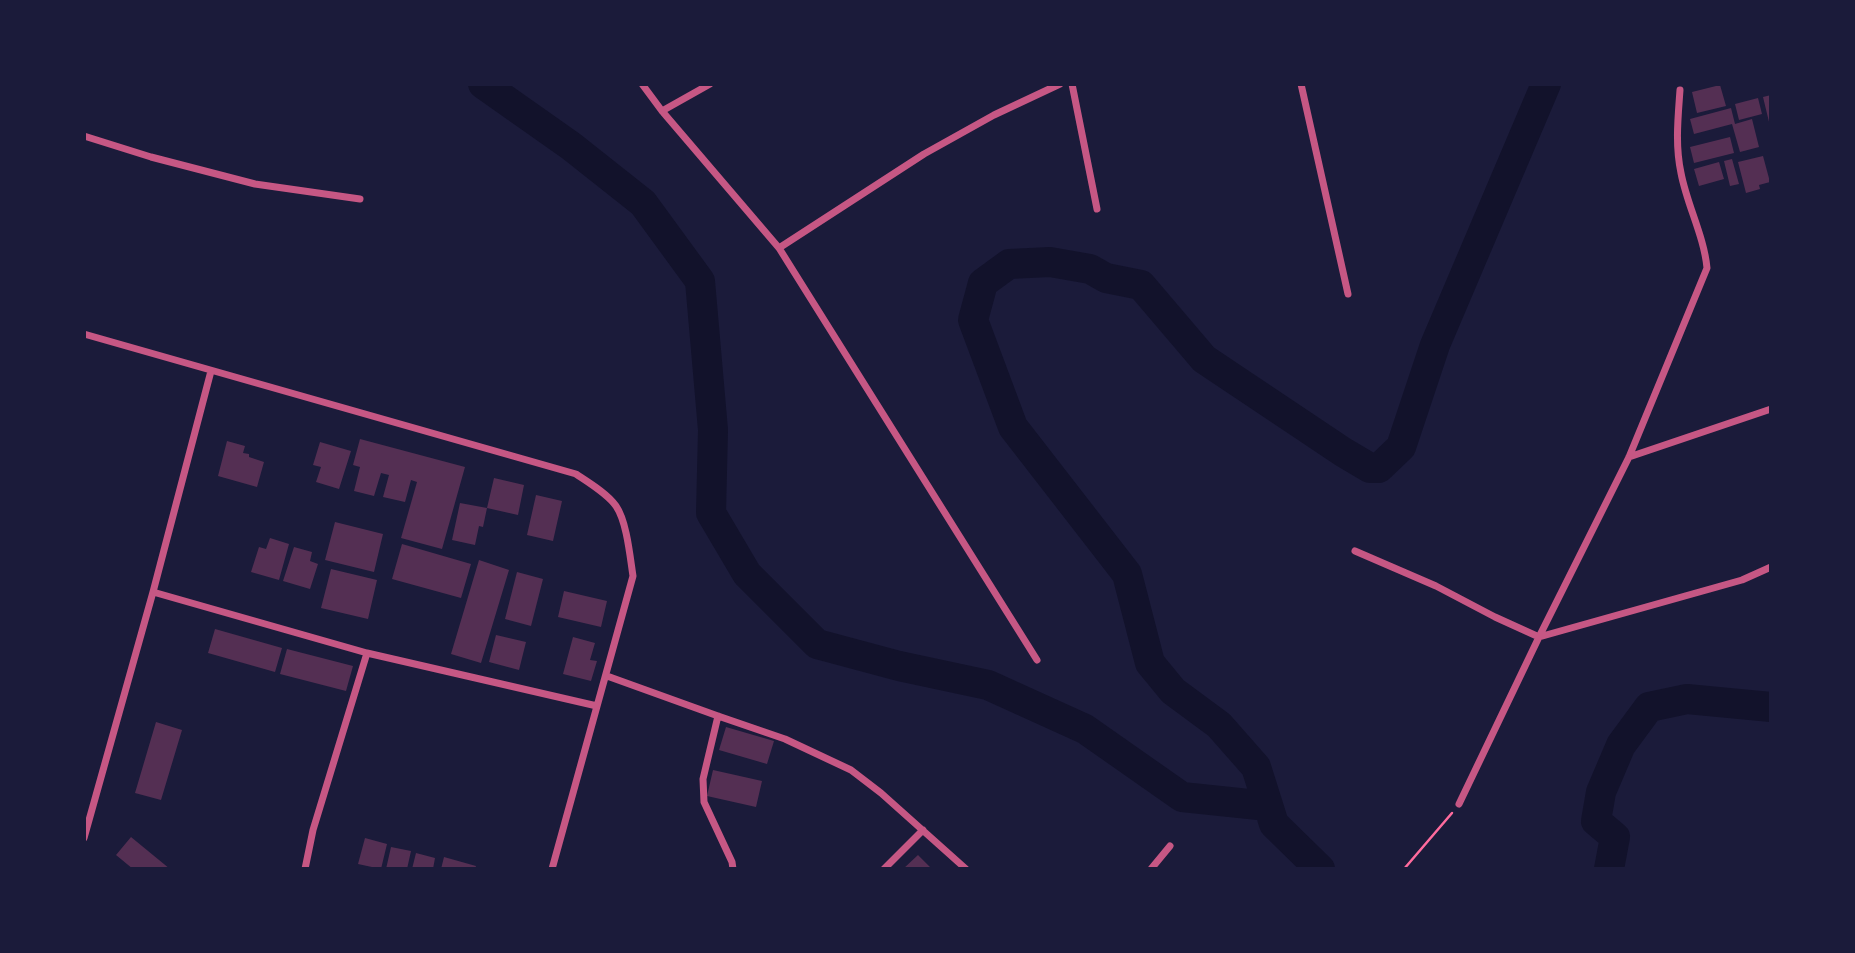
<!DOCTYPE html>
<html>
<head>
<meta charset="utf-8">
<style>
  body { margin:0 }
  #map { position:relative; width:1855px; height:953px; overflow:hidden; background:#1b1b3a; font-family:"Times New Roman",serif }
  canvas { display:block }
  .frame { position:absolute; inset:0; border:86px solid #1b1b3a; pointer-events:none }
</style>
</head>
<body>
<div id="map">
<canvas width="1855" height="953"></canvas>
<div class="frame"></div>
</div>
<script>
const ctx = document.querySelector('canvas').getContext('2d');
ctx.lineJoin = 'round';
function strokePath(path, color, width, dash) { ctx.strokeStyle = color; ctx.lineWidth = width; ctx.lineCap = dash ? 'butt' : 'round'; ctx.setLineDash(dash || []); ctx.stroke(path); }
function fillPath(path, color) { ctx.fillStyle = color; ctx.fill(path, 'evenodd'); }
const river = new Path2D(`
  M 483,84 L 571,146 L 643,203 L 700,281 L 713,430 L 711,513 L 747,574 L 817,644 L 899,666 L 988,685 L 1085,729 L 1182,797 L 1268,806
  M 1320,869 L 1274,824 L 1256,767 L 1219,725 L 1173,691 L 1150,663 L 1127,574 L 1013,427 L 973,320 L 983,283 L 1009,264 L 1050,262 L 1090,269 L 1106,278 L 1141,285 L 1204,359 L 1343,452 L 1370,468 L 1379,468 L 1401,447 L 1435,345 L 1546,84
  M 1609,869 L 1615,837 L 1596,821 L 1601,792 L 1621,745 L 1649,707 L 1687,699 L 1771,707`);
const building = new Path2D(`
  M 1720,85 L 1726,106 L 1697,113 L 1692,92 Z
  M 1771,95 L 1771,126 L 1770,126 L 1763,97 Z
  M 1758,98 L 1762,114 L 1739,120 L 1735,104 Z
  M 1731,108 L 1735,124 L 1752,119 L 1759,147 L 1740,152 L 1732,124 L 1694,134 L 1690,119 Z
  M 1730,137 L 1734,153 L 1694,163 L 1690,147 Z
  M 1763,156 L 1770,182 L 1759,185 L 1760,189 L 1746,193 L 1738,162 Z
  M 1732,159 L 1739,184 L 1730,186 L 1724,161 Z
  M 1719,162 L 1724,179 L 1699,186 L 1694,169 Z
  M 360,439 L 465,467 L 442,549 L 401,538 L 417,482 L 411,480 L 405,502 L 383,497 L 389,475 L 381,473 L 374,496 L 354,491 L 360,467 L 353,465 Z
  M 227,441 L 245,446 L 243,453 L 249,454 L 249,457 L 264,462 L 257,487 L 218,476 Z
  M 320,442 L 351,451 L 339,489 L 316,482 L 321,467 L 313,465 Z
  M 494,478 L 524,485 L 518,515 L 487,508 Z
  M 536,495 L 562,501 L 553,541 L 527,535 Z
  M 460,503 L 487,508 L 483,527 L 479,526 L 475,545 L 452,540 Z
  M 335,522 L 383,534 L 374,572 L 325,560 Z
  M 270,538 L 289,544 L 279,580 L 251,572 L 259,547 L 266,549 Z
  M 402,544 L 471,564 L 461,598 L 392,579 Z
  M 294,547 L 312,552 L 310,561 L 318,564 L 310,589 L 283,581 Z
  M 479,560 L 509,570 L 481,663 L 451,654 Z
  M 331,569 L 377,580 L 368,619 L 321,608 Z
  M 517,572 L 543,579 L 531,626 L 505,619 Z
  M 564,591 L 607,601 L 601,627 L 558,617 Z
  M 215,629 L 282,648 L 275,672 L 208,653 Z
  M 496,635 L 526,642 L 519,670 L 489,662 Z
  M 573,637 L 595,643 L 590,660 L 597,661 L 591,681 L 563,674 Z
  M 287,649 L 353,666 L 346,691 L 280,674 Z
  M 156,722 L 182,730 L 161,800 L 135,793 Z
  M 726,727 L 774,741 L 767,764 L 719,750 Z
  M 713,770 L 762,781 L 756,807 L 707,796 Z
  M 131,837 L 170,869 L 133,869 L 116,855 Z
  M 365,838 L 387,844 L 381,869 L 358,864 Z
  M 391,847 L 411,851 L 407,869 L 386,869 Z
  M 416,853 L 435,858 L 433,869 L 412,869 Z
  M 918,855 L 932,869 L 903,869 Z
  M 444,857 L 476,866 L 475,869 L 441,869 Z`);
const path = new Path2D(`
  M 1404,869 L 1452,813`);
const minor = new Path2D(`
  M 642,84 L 662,111 L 779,248 L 1037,660
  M 1072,84 L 1097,209
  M 1301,84 L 1348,294
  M 662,111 L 710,84
  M 84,136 L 151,157 L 255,184 L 360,199
  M 779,248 L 924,154 L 994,115 L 1060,84
  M 84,334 L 576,474 C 588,482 608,494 616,506 C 627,522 630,557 633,576 L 552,869
  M 1629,457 L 1771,409
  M 1355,551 L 1436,586 L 1495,617 L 1539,637 L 1742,580 L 1771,567
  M 153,592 L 367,653 L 313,830 L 305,869
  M 367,653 L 597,706
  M 607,676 L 718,716 L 785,739 L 851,770 L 881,793 L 966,869
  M 718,716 L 703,779 L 704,802 L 732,862 L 733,869
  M 1459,804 L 1539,637 L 1629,457 L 1707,268 C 1704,236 1687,205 1681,173 C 1675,145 1678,118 1680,90
  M 84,838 L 153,592 L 211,371
  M 884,869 L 923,830
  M 1151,869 L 1170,846`);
strokePath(river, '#12122b', 30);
fillPath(building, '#542f53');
strokePath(path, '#ff6b9d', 2.5);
strokePath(minor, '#c65784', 7);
</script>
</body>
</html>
